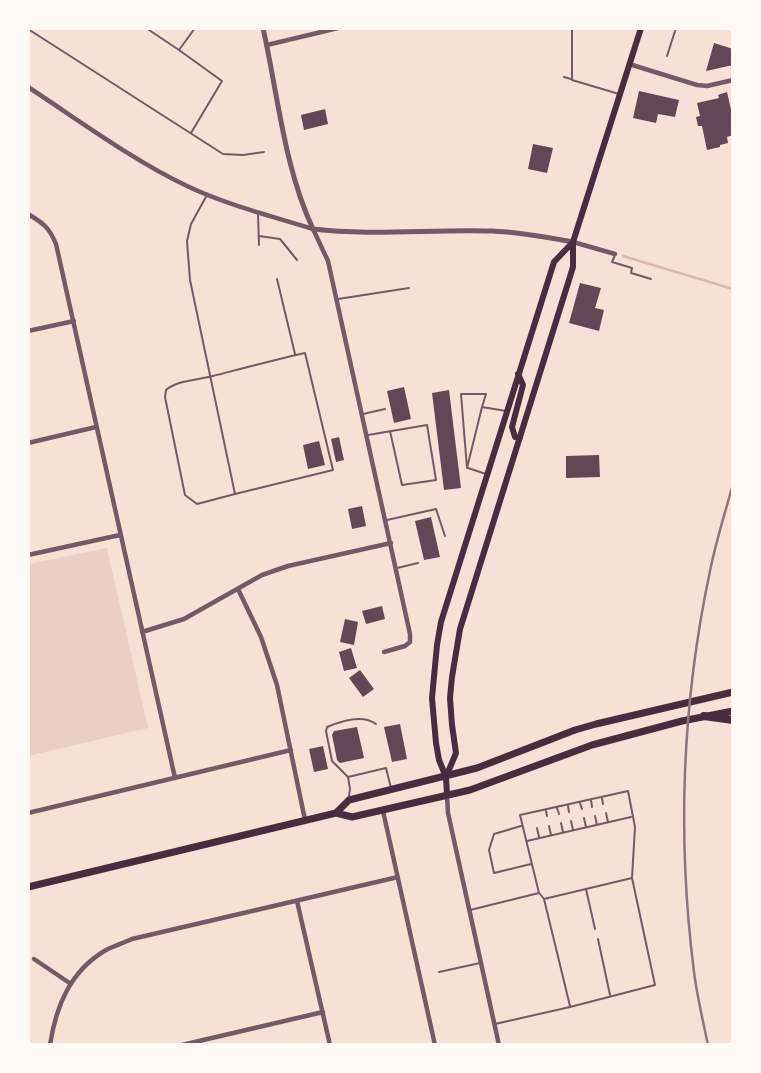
<!DOCTYPE html>
<html>
<head>
<meta charset="utf-8">
<style>
  body { margin:0 }
  #map { position:relative; width:761px; height:1073px; overflow:hidden; background:#f7e1d7; font-family:"Space Grotesk",sans-serif }
  canvas { display:block }
  .frame { position:absolute; inset:0; border:30px solid #fffaf5; pointer-events:none }
</style>
</head>
<body>
<div id="map">
<canvas width="761" height="1073"></canvas>
<div class="frame"></div>
</div>
<script>
const ctx = document.querySelector('canvas').getContext('2d');
ctx.lineJoin = 'round';
function fillPath(path, color) { ctx.fillStyle = color; ctx.fill(path, 'evenodd'); }
function strokePath(path, color, width, dash) { ctx.strokeStyle = color; ctx.lineWidth = width; ctx.lineCap = dash ? 'butt' : 'round'; ctx.setLineDash(dash || []); ctx.stroke(path); }
const green = new Path2D(`
  M 107,548 L 148,728 L 28,756 L 28,564 Z`);
const stream = new Path2D(`
  M 623,256 L 733,289`);
const building = new Path2D(`
  M 714,43 L 733,49 L 733,65 L 706,71 Z
  M 639,91 L 679,100 L 675,117 L 658,114 L 656,123 L 633,118 Z
  M 727,92 L 733,118 L 733,135 L 727,137 L 728,143 L 720,145 L 720,147 L 707,150 L 702,126 L 698,126 L 696,117 L 700,116 L 697,103 L 719,98 L 718,95 Z
  M 325,109 L 328,124 L 304,130 L 301,115 Z
  M 533,144 L 553,148 L 547,173 L 528,169 Z
  M 580,283 L 601,288 L 595,308 L 604,310 L 599,331 L 569,323 Z
  M 404,387 L 411,419 L 394,423 L 387,391 Z
  M 449,390 L 461,488 L 444,490 L 432,393 Z
  M 339,437 L 344,460 L 336,462 L 331,439 Z
  M 319,441 L 325,465 L 308,469 L 303,445 Z
  M 599,455 L 600,477 L 566,478 L 566,456 Z
  M 362,506 L 366,526 L 352,529 L 348,509 Z
  M 431,517 L 440,557 L 424,560 L 415,521 Z
  M 382,606 L 385,619 L 366,624 L 362,611 Z
  M 345,619 L 358,622 L 354,645 L 340,642 Z
  M 351,648 L 357,668 L 344,671 L 339,652 Z
  M 360,670 L 374,689 L 363,697 L 349,678 Z
  M 400,724 L 407,759 L 392,762 L 384,727 Z
  M 357,727 L 364,758 L 340,763 L 337,760 L 332,735 L 334,731 Z
  M 323,746 L 328,769 L 314,772 L 309,749 Z`);
const service = new Path2D(`
  M 146,28 L 179,50 L 195,28
  M 572,28 L 572,80 L 619,94
  M 28,29 L 223,154 L 243,155 L 264,152
  M 179,50 L 222,81 L 191,133
  M 667,56 L 676,28
  M 564,77 L 571,79
  M 207,195 L 191,224 L 187,241 L 190,280 L 235,494 L 333,470 L 305,353 C 274,360 244,368 213,376 C 198,380 178,380 166,390 L 165,397 L 185,495 L 197,504 L 235,494
  M 258,213 L 259,245
  M 259,236 L 280,239 L 297,260
  M 615,255 L 612,262 L 632,268 L 631,273 L 651,279
  M 277,279 L 295,354
  M 338,299 L 409,288
  M 482,407 L 467,468 L 461,394 L 486,394 L 482,407 L 506,411
  M 363,414 L 385,409
  M 368,435 L 427,425 L 436,480 L 402,485 L 390,431
  M 468,468 L 486,474
  M 387,520 L 436,509 L 445,536
  M 397,568 L 418,563
  M 348,777 L 332,761 L 326,731 L 327,727 C 341,721 363,714 376,724
  M 349,796 L 350,789 L 348,777 L 386,768 L 391,788
  M 602,798 L 603,804
  M 591,800 L 592,807
  M 580,803 L 582,809
  M 568,806 L 569,812
  M 557,808 L 559,814
  M 546,811 L 547,816
  M 606,813 L 608,822
  M 595,816 L 597,825
  M 584,818 L 586,827
  M 571,821 L 573,830
  M 561,823 L 563,832
  M 521,826 L 494,834 L 489,850 L 494,873 L 531,864
  M 549,826 L 551,835
  M 537,828 L 539,837
  M 527,841 L 631,817
  M 586,889 L 595,929
  M 540,894 L 544,899 L 570,1006
  M 470,910 L 539,893 L 520,815 L 628,791 L 635,827 L 632,878 L 544,899
  M 598,939 L 610,995
  M 439,972 L 480,963
  M 495,1024 L 570,1007 L 655,985 L 632,878`);
const minor = new Path2D(`
  M 267,45 L 338,28
  M 629,64 L 697,85 L 707,86 L 733,80
  M 28,87 C 80,121 131,159 187,186 C 227,205 271,216 313,229 L 328,261 L 410,634 L 410,642 L 405,646 L 384,652
  M 28,214 C 43,223 49,227 56,244 L 175,778
  M 573,242 L 615,254
  M 28,331 L 74,321
  M 28,443 L 96,427
  M 28,555 L 120,535
  M 238,589 L 261,637 L 277,685 L 305,820
  M 142,632 L 184,619 L 262,575 L 288,566 L 391,543
  M 447,796 L 448,813 L 499,1045
  M 383,811 L 435,1045
  M 28,813 L 291,750
  M 297,901 L 330,1045
  M 34,959 L 71,984
  M 50,1045 C 56,1006 70,971 106,950 C 114,946 123,943 132,939 L 398,877
  M 182,1045 L 323,1012`);
const tertiary = new Path2D(`
  M 263,28 C 278,95 284,167 313,229 C 372,236 432,229 492,231 C 519,232 546,237 573,242`);
const secondary = new Path2D(`
  M 518,374 L 523,385 L 512,427 L 515,437 L 520,438
  M 446,777 L 456,753 L 452,725 L 450,698 L 452,677 L 460,629 L 573,267 L 573,242 L 641,28
  M 447,795 L 446,777 L 439,760 L 436,743 L 432,698 L 437,645 L 441,622 L 554,262 L 573,242`);
const primary = new Path2D(`
  M 336,813 L 349,800 L 477,768 L 575,730 L 596,724 L 733,692
  M 28,887 L 336,813 L 352,817 L 470,790 L 592,745 L 682,721 L 733,711`);
const motorway = new Path2D(`
  M 704,716 L 733,720`);
const rail = new Path2D(`
  M 708,1045 C 703,1021 697,996 694,972 C 677,838 682,703 710,571 C 716,541 725,513 733,484`);
fillPath(green, '#ebcfc5');
strokePath(stream, '#dcb8b0', 2.5);
fillPath(building, '#644757');
strokePath(service, '#755966', 2);
strokePath(minor, '#755966', 4.5);
strokePath(tertiary, '#755966', 5);
strokePath(secondary, '#4a2c40', 6);
strokePath(primary, '#4a2c40', 7);
strokePath(motorway, '#4a2c40', 8);
strokePath(rail, '#8f747c', 2.5);
</script>
</body>
</html>
